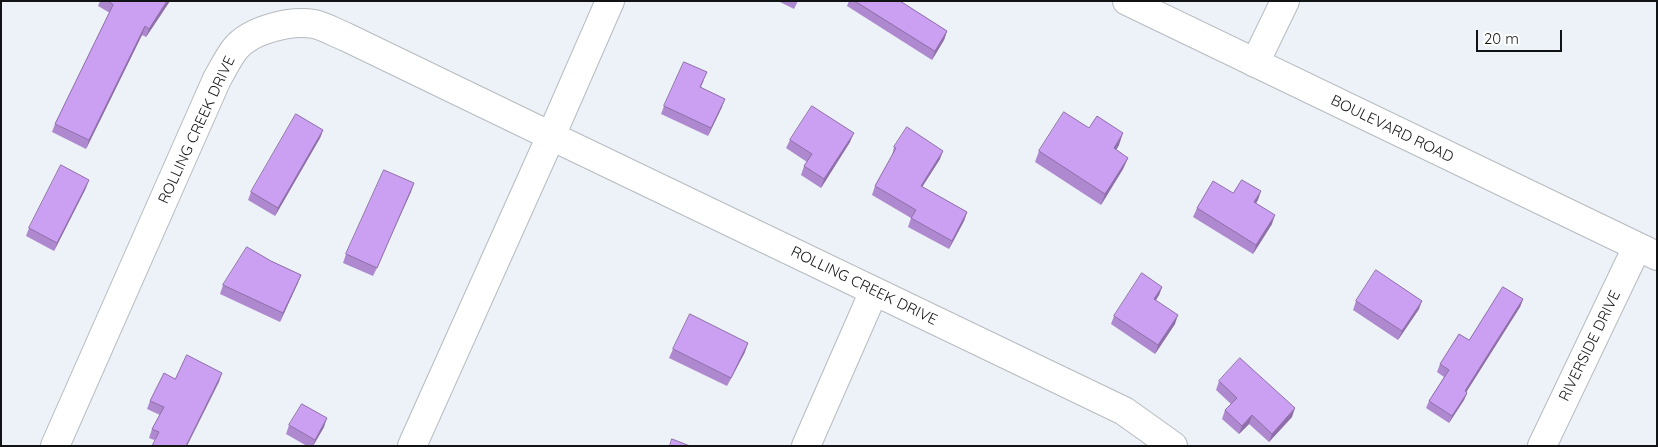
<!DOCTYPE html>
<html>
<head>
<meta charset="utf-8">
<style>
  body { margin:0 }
  #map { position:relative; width:1658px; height:447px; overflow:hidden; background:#ecf2f7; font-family:Quicksand,sans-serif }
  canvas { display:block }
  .frame { position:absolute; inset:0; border:2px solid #111315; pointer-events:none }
  .scale { position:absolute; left:1476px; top:30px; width:86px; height:22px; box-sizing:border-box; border:2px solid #111315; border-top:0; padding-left:6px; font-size:15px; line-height:18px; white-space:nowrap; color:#111315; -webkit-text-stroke:4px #fff; paint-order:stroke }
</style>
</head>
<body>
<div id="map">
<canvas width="1658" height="447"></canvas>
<div class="frame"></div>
<div class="scale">20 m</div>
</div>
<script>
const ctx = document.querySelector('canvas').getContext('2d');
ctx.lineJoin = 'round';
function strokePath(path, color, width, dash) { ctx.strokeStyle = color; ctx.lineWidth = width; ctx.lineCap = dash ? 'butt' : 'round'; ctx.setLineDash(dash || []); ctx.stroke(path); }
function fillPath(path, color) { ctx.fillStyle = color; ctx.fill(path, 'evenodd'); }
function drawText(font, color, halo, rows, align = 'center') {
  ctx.font = font + ' Quicksand,sans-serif'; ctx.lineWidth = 4; ctx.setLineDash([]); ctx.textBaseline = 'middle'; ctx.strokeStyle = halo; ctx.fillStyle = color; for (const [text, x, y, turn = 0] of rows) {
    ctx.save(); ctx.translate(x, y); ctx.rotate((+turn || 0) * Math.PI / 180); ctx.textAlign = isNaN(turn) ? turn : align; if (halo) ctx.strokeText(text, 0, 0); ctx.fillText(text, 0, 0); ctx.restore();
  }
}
const street = new Path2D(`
  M 610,1 L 551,136 L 1124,411 L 1173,446
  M 1255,63 L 1285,1
  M 55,446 L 217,79 C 223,69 228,58 235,49 C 250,30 290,20 314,24 C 324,26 336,33 346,37 L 551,136 L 412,446
  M 806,446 L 874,291
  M 1542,446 L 1637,247`);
const secondary = new Path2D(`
  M 1127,1 L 1657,256`);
const wall = new Path2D(`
  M 100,1 L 170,1 L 146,37 L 142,35 L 86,149 L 52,132 L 55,124 L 110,13 L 98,6 Z
  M 778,1 L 798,1 L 794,9 Z
  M 849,1 L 900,1 L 947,31 L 944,40 L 932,60 L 847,6 Z
  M 704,80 L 701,87 L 722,107 L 708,136 L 661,114 L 664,106 Z
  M 1089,128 L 1119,145 L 1116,150 L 1128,158 L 1123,169 L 1101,205 L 1035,162 L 1039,151 Z
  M 323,130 L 320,138 L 275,216 L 248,200 L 251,192 Z
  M 790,140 L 850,142 L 821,188 L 801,175 L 804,166 L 807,162 L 786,148 Z
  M 894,147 L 940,159 L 922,187 L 967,212 L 964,221 L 949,249 L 908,227 L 911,218 L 872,195 L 875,186 L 892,156 Z
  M 414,183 L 373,276 L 343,263 L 346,254 Z
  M 86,188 L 54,251 L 26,236 L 29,228 Z
  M 1233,193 L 1258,200 L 1256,203 L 1272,224 L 1253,254 L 1193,217 L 1197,208 Z
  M 271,261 L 301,275 L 280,322 L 220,294 L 223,285 Z
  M 1162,287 L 1159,295 L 1156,300 L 1175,324 L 1155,354 L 1111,324 L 1114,316 Z
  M 1523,299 L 1520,307 L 1466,392 L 1467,393 L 1464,400 L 1449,423 L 1426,408 L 1429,401 L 1444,377 L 1437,372 L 1440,364 L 1469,340 Z
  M 1356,301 L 1419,309 L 1398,340 L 1353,310 Z
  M 673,349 L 745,352 L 727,386 L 669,358 Z
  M 175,379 L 219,382 L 154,440 L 149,438 L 152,429 L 160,415 L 147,409 L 150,401 Z
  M 1219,381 L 1292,417 L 1269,442 L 1249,424 L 1239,434 L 1222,419 L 1225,410 L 1231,404 L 1216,390 Z
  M 289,425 L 324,427 L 313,446 L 307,446 L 286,434 Z`);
const shadedWall = new Path2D(`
  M 167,1 L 170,1 L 146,37 L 149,29 Z
  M 145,26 L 142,35 L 86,149 L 89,140 Z
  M 947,31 L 944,40 L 932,60 L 935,51 Z
  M 725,99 L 722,107 L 708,136 L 711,128 Z
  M 323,130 L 320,138 L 275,216 L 278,208 Z
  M 854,133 L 850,142 L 821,188 L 824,179 Z
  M 1123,133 L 1119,145 L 1110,160 L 1114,148 Z
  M 943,151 L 940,159 L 917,195 L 921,186 Z
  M 1128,158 L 1123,169 L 1101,205 L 1105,194 Z
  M 89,180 L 86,188 L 54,251 L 57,243 Z
  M 414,183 L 411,192 L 373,276 L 377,268 Z
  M 1261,191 L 1258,200 L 1251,211 L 1254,202 Z
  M 967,212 L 964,221 L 949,249 L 952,241 Z
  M 1275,215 L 1272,224 L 1253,254 L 1256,245 Z
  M 301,275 L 298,283 L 280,322 L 283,313 Z
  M 1162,287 L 1159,295 L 1151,308 L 1154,299 Z
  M 1523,299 L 1520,307 L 1462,399 L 1465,391 Z
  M 1422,301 L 1419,309 L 1398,340 L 1402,331 Z
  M 1178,315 L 1175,324 L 1155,354 L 1158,345 Z
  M 748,343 L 745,352 L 727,386 L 731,378 Z
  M 222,373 L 219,382 L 187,446 L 186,446 Z
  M 1467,393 L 1464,400 L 1449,423 L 1452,416 Z
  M 1295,408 L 1292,417 L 1269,442 L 1272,434 Z
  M 1252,415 L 1249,424 L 1239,434 L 1242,426 Z
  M 327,418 L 324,427 L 313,446 L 315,440 Z`);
const building = new Path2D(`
  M 108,1 L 167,1 L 149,29 L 145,26 L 89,140 L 55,124 L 113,5 Z
  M 855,1 L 900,1 L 947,31 L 935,51 Z
  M 684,62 L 707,72 L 700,87 L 725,99 L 711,128 L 664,106 Z
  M 812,106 L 854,133 L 824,179 L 804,166 L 812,154 L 790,140 Z
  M 1064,112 L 1089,128 L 1097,116 L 1123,133 L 1114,148 L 1128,158 L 1105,194 L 1039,151 Z
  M 296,114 L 323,130 L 278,208 L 251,192 Z
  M 907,127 L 943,151 L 921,186 L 967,212 L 952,241 L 911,218 L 916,210 L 875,186 L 896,148 L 894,147 Z
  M 61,165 L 89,180 L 57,243 L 29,228 Z
  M 384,170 L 414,183 L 377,268 L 346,254 Z
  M 1242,180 L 1261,191 L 1254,202 L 1275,215 L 1256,245 L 1197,208 L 1213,181 L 1233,193 Z
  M 247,247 L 271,261 L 301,275 L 283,313 L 223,285 Z
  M 1376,270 L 1422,301 L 1402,331 L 1356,301 Z
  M 1142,273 L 1162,287 L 1154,299 L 1178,315 L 1158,345 L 1114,316 Z
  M 1503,287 L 1523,299 L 1465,391 L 1467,393 L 1452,416 L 1429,401 L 1449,370 L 1440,364 L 1459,334 L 1469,340 Z
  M 690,314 L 748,343 L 731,378 L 673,349 Z
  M 187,355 L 222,373 L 186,446 L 152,446 L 159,432 L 152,429 L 164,407 L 150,401 L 164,373 L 175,379 Z
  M 1240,358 L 1295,408 L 1272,434 L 1252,415 L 1242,426 L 1225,410 L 1237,398 L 1219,381 Z
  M 302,404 L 327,418 L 315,440 L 289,425 Z
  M 672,439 L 690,446 L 670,446 Z`);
const streetNames = [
  ["BOULEVARD ROAD",1392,129,26],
  ["ROLLING CREEK DRIVE",197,130,-65],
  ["ROLLING CREEK DRIVE",864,286,26],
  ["RIVERSIDE DRIVE",1590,346,-64]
];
strokePath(street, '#b6bbc0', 30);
strokePath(secondary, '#b6bbc0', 30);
strokePath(street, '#fff', 28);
strokePath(secondary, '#fff', 28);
fillPath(wall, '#af89cf');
fillPath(shadedWall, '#8e6fa9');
fillPath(building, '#cb9ff1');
strokePath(building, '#8e6fa9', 1);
drawText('15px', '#111315', '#fff', streetNames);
</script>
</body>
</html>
